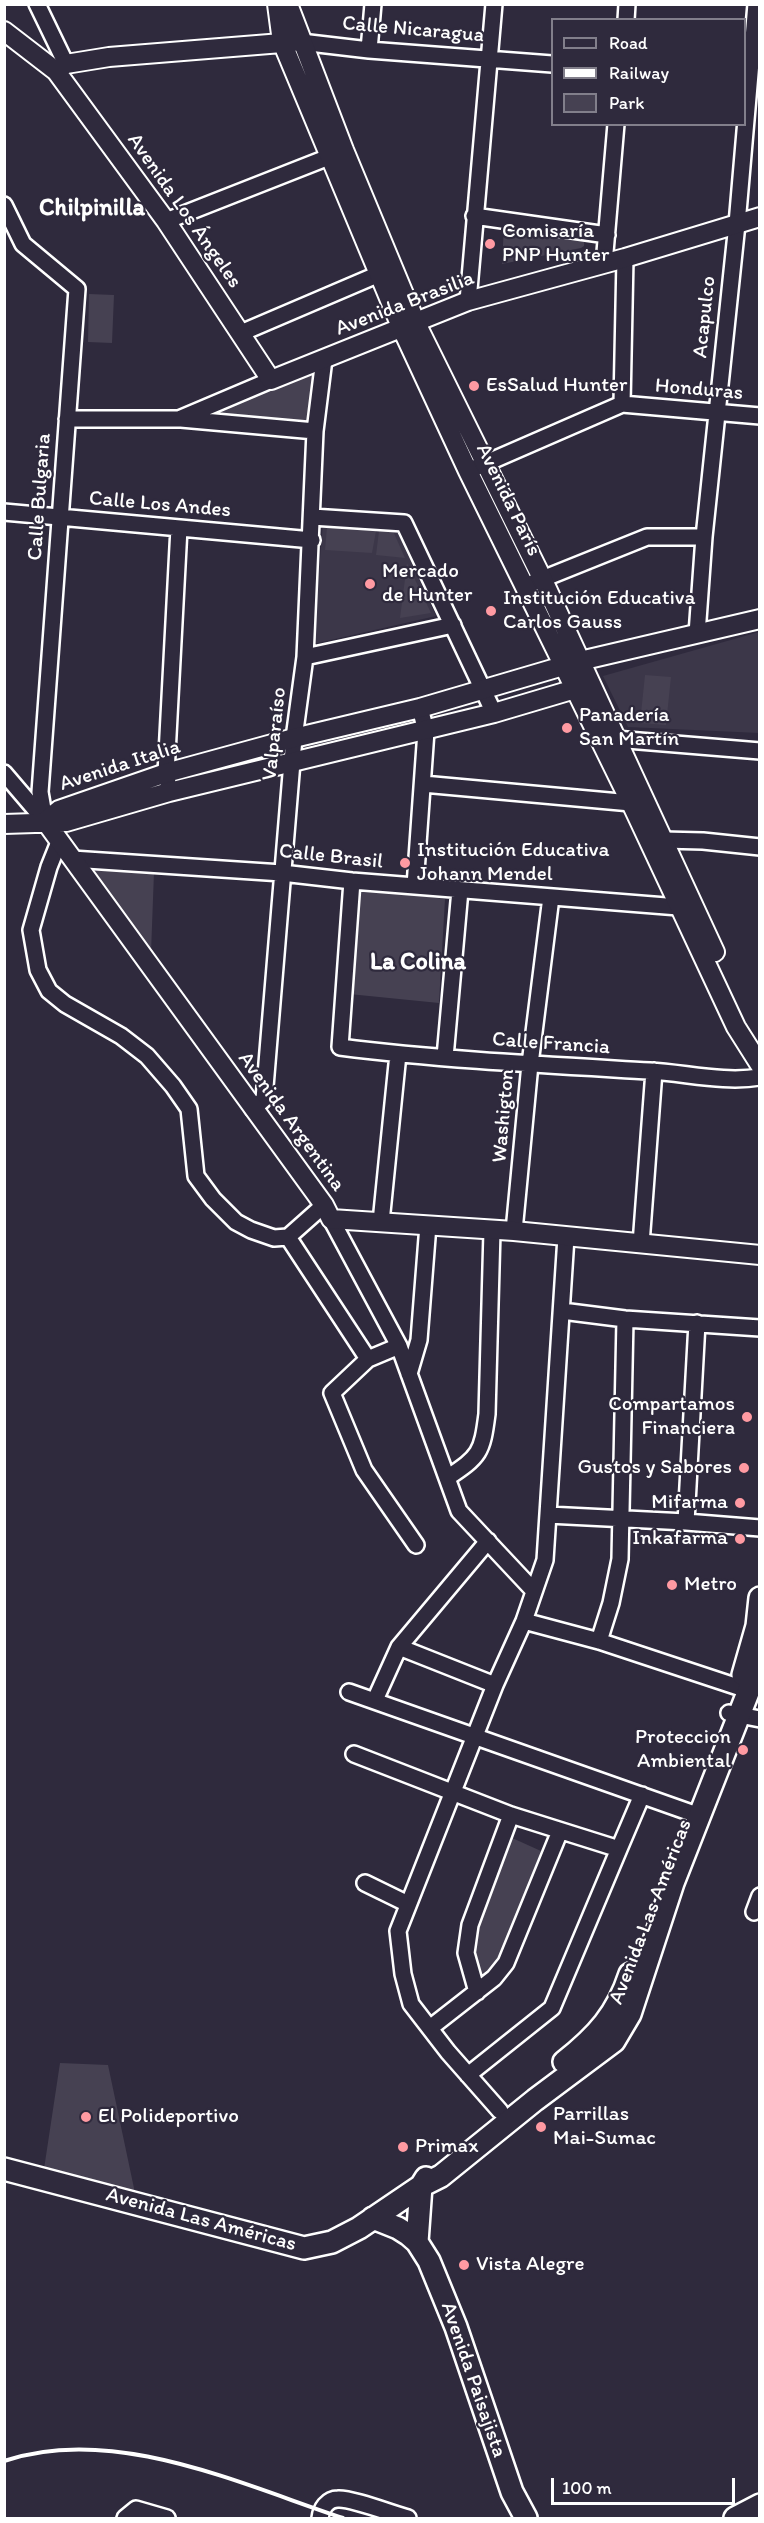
<!DOCTYPE html>
<html>
<head>
<meta charset="utf-8">
<style>
  body { margin:0 }
  #map { position:relative; width:764px; height:2523px; overflow:hidden; background:#2f2a3d; font-family:Itim,sans-serif }
  canvas { display:block }
  .frame { position:absolute; inset:0; border:6px solid #fff; pointer-events:none }
  .legend { position:absolute; left:551px; top:18px; width:195px; height:108px; box-sizing:border-box; background:#2f2a3d; border:2px solid #827f8b; margin:0; padding:8px 10px; list-style:none; font-size:18px; color:#fff }
  .legend li { display:flex; align-items:center; gap:12px; height:30px }
  .legend b { width:30px; border:2px solid #827f8b }
  .scale { position:absolute; left:551px; top:2478px; width:184px; height:27px; box-sizing:border-box; border:3px solid #fff; border-top:0; padding-left:8px; font-size:18px; line-height:21px; white-space:nowrap; color:#fff; -webkit-text-stroke:4px #2f2a3d; paint-order:stroke }
</style>
</head>
<body>
<div id="map">
<canvas width="764" height="2523"></canvas>
<div class="frame"></div>
<ul class="legend">
<li><b style="height:8px;background:#2f2a3d"></b>Road</li>
<li><b style="height:8px;background:#fff"></b>Railway</li>
<li><b style="height:16px;background:#464152"></b>Park</li>
</ul>
<div class="scale">100 m</div>
</div>
<script>
const ctx = document.querySelector('canvas').getContext('2d');
ctx.lineJoin = 'round';
function fillPath(path, color) { ctx.fillStyle = color; ctx.fill(path, 'evenodd'); }
function strokePath(path, color, width, dash) { ctx.strokeStyle = color; ctx.lineWidth = width; ctx.lineCap = dash ? 'butt' : 'round'; ctx.setLineDash(dash || []); ctx.stroke(path); }
function drawText(font, color, halo, rows, align = 'center') {
  ctx.font = font + ' Itim,sans-serif'; ctx.lineWidth = 4.5; ctx.setLineDash([]); ctx.textBaseline = 'middle'; ctx.strokeStyle = halo; ctx.fillStyle = color; for (const [text, x, y, turn = 0] of rows) {
    ctx.save(); ctx.translate(x, y); ctx.rotate((+turn || 0) * Math.PI / 180); ctx.textAlign = isNaN(turn) ? turn : align; if (halo) ctx.strokeText(text, 0, 0); ctx.fillText(text, 0, 0); ctx.restore();
  }
}
const built = new Path2D(`
  M 323,522 L 395,527 L 436,616 L 313,644 Z
  M 759,632 L 759,733 L 628,727 L 603,676 Z`);
const green = new Path2D(`
  M 504,226 L 585,231 L 584,246 L 581,248 L 502,264 Z
  M 89,294 L 114,295 L 112,343 L 88,342 Z
  M 311,373 L 314,375 L 311,418 L 307,422 L 221,415 L 222,409 Z
  M 327,527 L 376,531 L 372,553 L 325,550 Z
  M 379,531 L 393,531 L 405,558 L 376,555 Z
  M 407,563 L 431,613 L 400,618 Z
  M 645,675 L 671,677 L 666,725 L 640,723 Z
  M 92,870 L 154,872 L 151,953 Z
  M 354,888 L 445,899 L 439,1003 L 349,994 Z
  M 510,1837 L 541,1851 L 498,1963 L 477,1984 L 470,1953 Z
  M 60,2063 L 108,2065 L 135,2193 L 44,2169 Z`);
const minor = new Path2D(`
  M 37,4 L 66,64
  M 626,20 L 627,4
  M 301,42 L 369,50 L 552,64
  M 369,50 L 373,4
  M 4,205 L 23,244 L 77,289 L 40,792 L 45,821
  M 474,216 L 607,235
  M 166,221 L 339,153
  M 604,264 L 616,124
  M 468,301 L 494,4
  M 241,333 L 379,274
  M 622,404 L 625,258
  M 67,419 L 179,419 L 271,380
  M 181,419 L 315,431
  M 468,471 L 622,404 L 760,416
  M 4,512 L 312,540
  M 312,517 L 404,523 L 494,713
  M 525,586 L 647,537 L 704,537
  M 697,634 L 704,537 L 737,224 L 756,4
  M 305,657 L 453,625
  M 615,739 L 760,751
  M 4,773 L 45,821
  M 168,783 L 166,773 L 179,528
  M 423,784 L 631,803
  M 663,840 L 703,841 L 760,847
  M 59,842 L 49,867 L 31,930 L 38,970 L 49,991 L 65,1004 L 121,1036 L 147,1056 L 173,1086 L 189,1109 L 196,1176 L 213,1199 L 236,1222 L 251,1230 L 274,1238 L 288,1237
  M 72,859 L 282,873 L 352,881 L 691,908
  M 352,881 L 340,1047 C 443,1060 547,1065 650,1071 C 686,1073 724,1083 760,1077
  M 415,886 L 426,731 L 420,708
  M 445,1057 L 460,890
  M 253,1109 L 264,1099 L 294,738 L 305,657 L 315,431 L 324,359
  M 324,1205 L 288,1237 L 368,1359
  M 331,1219 L 399,1346 L 459,1511 L 534,1591
  M 381,1222 L 398,1054
  M 514,1231 L 530,1064 L 551,897
  M 641,1244 L 654,1071
  M 562,1311 L 625,1319 L 760,1328
  M 399,1346 L 368,1359 L 332,1393 L 364,1470 L 416,1545
  M 409,1374 L 419,1340 L 428,1225
  M 447,1478 C 480,1456 482,1453 487,1414 L 492,1231
  M 548,1515 L 686,1522 L 760,1528
  M 686,1522 L 697,1323
  M 524,1621 L 599,1641 L 738,1687
  M 599,1641 L 611,1603 L 620,1559 L 625,1319
  M 399,1647 L 495,1685
  M 349,1692 L 700,1816
  M 375,1700 L 399,1647 L 488,1541
  M 729,1713 L 760,1719
  M 354,1754 L 511,1815 L 619,1849 L 642,1795
  M 365,1883 L 408,1904
  M 754,1912 L 760,1896
  M 477,1992 L 466,1953 L 470,1925 L 511,1815
  M 430,2028 L 494,1978 L 506,1963 L 560,1831
  M 468,2075 L 552,2008 L 619,1849
  M 500,2111 L 448,2052 L 411,2004 L 403,1974 L 398,1931 L 495,1685 L 524,1621 L 545,1560 L 566,1237
  M 125,2518 L 136,2509 L 167,2518
  M 320,2518 C 321,2509 327,2499 338,2499 C 351,2498 393,2514 408,2518`);
const tertiary = new Path2D(`
  M 277,4 L 282,42 L 402,329 L 468,471 L 631,803 L 736,1027 L 760,1065
  M 288,4 L 344,150 L 416,323 L 543,580 L 715,952
  M 4,31 L 56,71 L 166,221 L 271,380 L 468,301 L 625,258 L 760,217
  M 56,71 L 66,64 L 109,57 L 294,42
  M 45,821 L 324,1205 L 331,1219 L 514,1231 L 760,1255
  M 45,821 L 59,810 L 166,773 L 294,738 L 420,708 L 580,661 L 760,619
  M 4,824 L 66,822 L 169,792 L 494,713 L 585,686`);
const secondary = new Path2D(`
  M 743,1675 L 757,1626 L 760,1598
  M 564,2062 C 597,2036 617,2014 630,1974
  M 4,2169 L 304,2248 L 332,2242 L 359,2228 L 421,2186 L 441,2176 L 535,2100 L 614,2041 L 630,2014 L 673,1883 L 760,1662
  M 373,2218 L 398,2228 L 409,2235 L 417,2242 L 429,2261 L 456,2327 L 512,2492 L 526,2518
  M 417,2242 L 421,2186 L 426,2178
  M 735,2518 L 760,2505`);
const rail = new Path2D(`
  M 4,2461 C 113,2424 240,2484 343,2518`);
const markers = [
  [490,244,6,"#ff9aa2"],
  [474,386,6,"#ff9aa2"],
  [370,584,6,"#ff9aa2"],
  [491,611,6,"#ff9aa2"],
  [567,728,6,"#ff9aa2"],
  [405,863,6,"#ff9aa2"],
  [747,1417,6,"#ff9aa2"],
  [744,1468,6,"#ff9aa2"],
  [740,1503,6,"#ff9aa2"],
  [740,1539,6,"#ff9aa2"],
  [672,1585,6,"#ff9aa2"],
  [743,1750,6,"#ff9aa2"],
  [86,2117,6,"#ff9aa2"],
  [541,2127,6,"#ff9aa2"],
  [403,2147,6,"#ff9aa2"],
  [464,2265,6,"#ff9aa2"]
];
const streetNames = [
  ["Calle Nicaragua",413,30,5],
  ["Avenida Los Ángeles",184,211,55],
  ["Avenida Brasilia",405,304,-21],
  ["Acapulco",705,317,-84],
  ["Honduras",699,390,5],
  ["Calle Bulgaria",40,497,-86],
  ["Avenida París",508,500,64],
  ["Calle Los Andes",160,505,5],
  ["Valparaíso",275,734,-84],
  ["Avenida Italia",120,766,-18],
  ["Calle Brasil",331,857,6],
  ["Calle Francia",551,1044,4],
  ["Washigton",504,1116,-85],
  ["Avenida Argentina",291,1122,54],
  ["Avenida Las Américas",651,1912,-69],
  ["Avenida Las Américas",201,2220,15],
  ["Avenida Paisajista",473,2380,71]
];
const poiNames = [
  ["Comisaría",502,232],
  ["PNP Hunter",502,256],
  ["EsSalud Hunter",486,386],
  ["Mercado",382,572],
  ["de Hunter",382,596],
  ["Institución Educativa",503,599],
  ["Carlos Gauss",503,623],
  ["Panadería",579,716],
  ["San Martín",579,740],
  ["Institución Educativa",417,851],
  ["Johann Mendel",417,875],
  ["Compartamos",735,1405,"right"],
  ["Financiera",735,1429,"right"],
  ["Gustos y Sabores",732,1468,"right"],
  ["Mifarma",728,1503,"right"],
  ["Inkafarma",728,1539,"right"],
  ["Metro",684,1585],
  ["Proteccion",731,1738,"right"],
  ["Ambiental",731,1762,"right"],
  ["Parrillas",553,2115],
  ["Mai-Sumac",553,2139],
  ["El Polideportivo",98,2117],
  ["Primax",415,2147],
  ["Vista Alegre",476,2265]
];
const quarterNames = [
  ["Chilpinilla",92,209],
  ["La Colina",418,963]
];
fillPath(built, '#3c3749');
fillPath(green, '#464152');
strokePath(minor, '#fff', 20);
strokePath(tertiary, '#fff', 22);
strokePath(secondary, '#fff', 26);
strokePath(minor, '#2f2a3d', 15);
strokePath(tertiary, '#2f2a3d', 18);
strokePath(secondary, '#2f2a3d', 21);
strokePath(rail, '#fff', 4);
for (const [x, y, r, color] of markers) { const dot = new Path2D(); dot.arc(x, y, r, 0, 2 * Math.PI); ctx.fillStyle = color; ctx.fill(dot); strokePath(dot, '#2f2a3d', 2); }
drawText('21px', '#fff', '#2f2a3d', streetNames);
drawText('21px', '#fff', '#2f2a3d', poiNames, 'left');
drawText('bold 24px', '#fff', '#2f2a3d', quarterNames);
</script>
</body>
</html>
